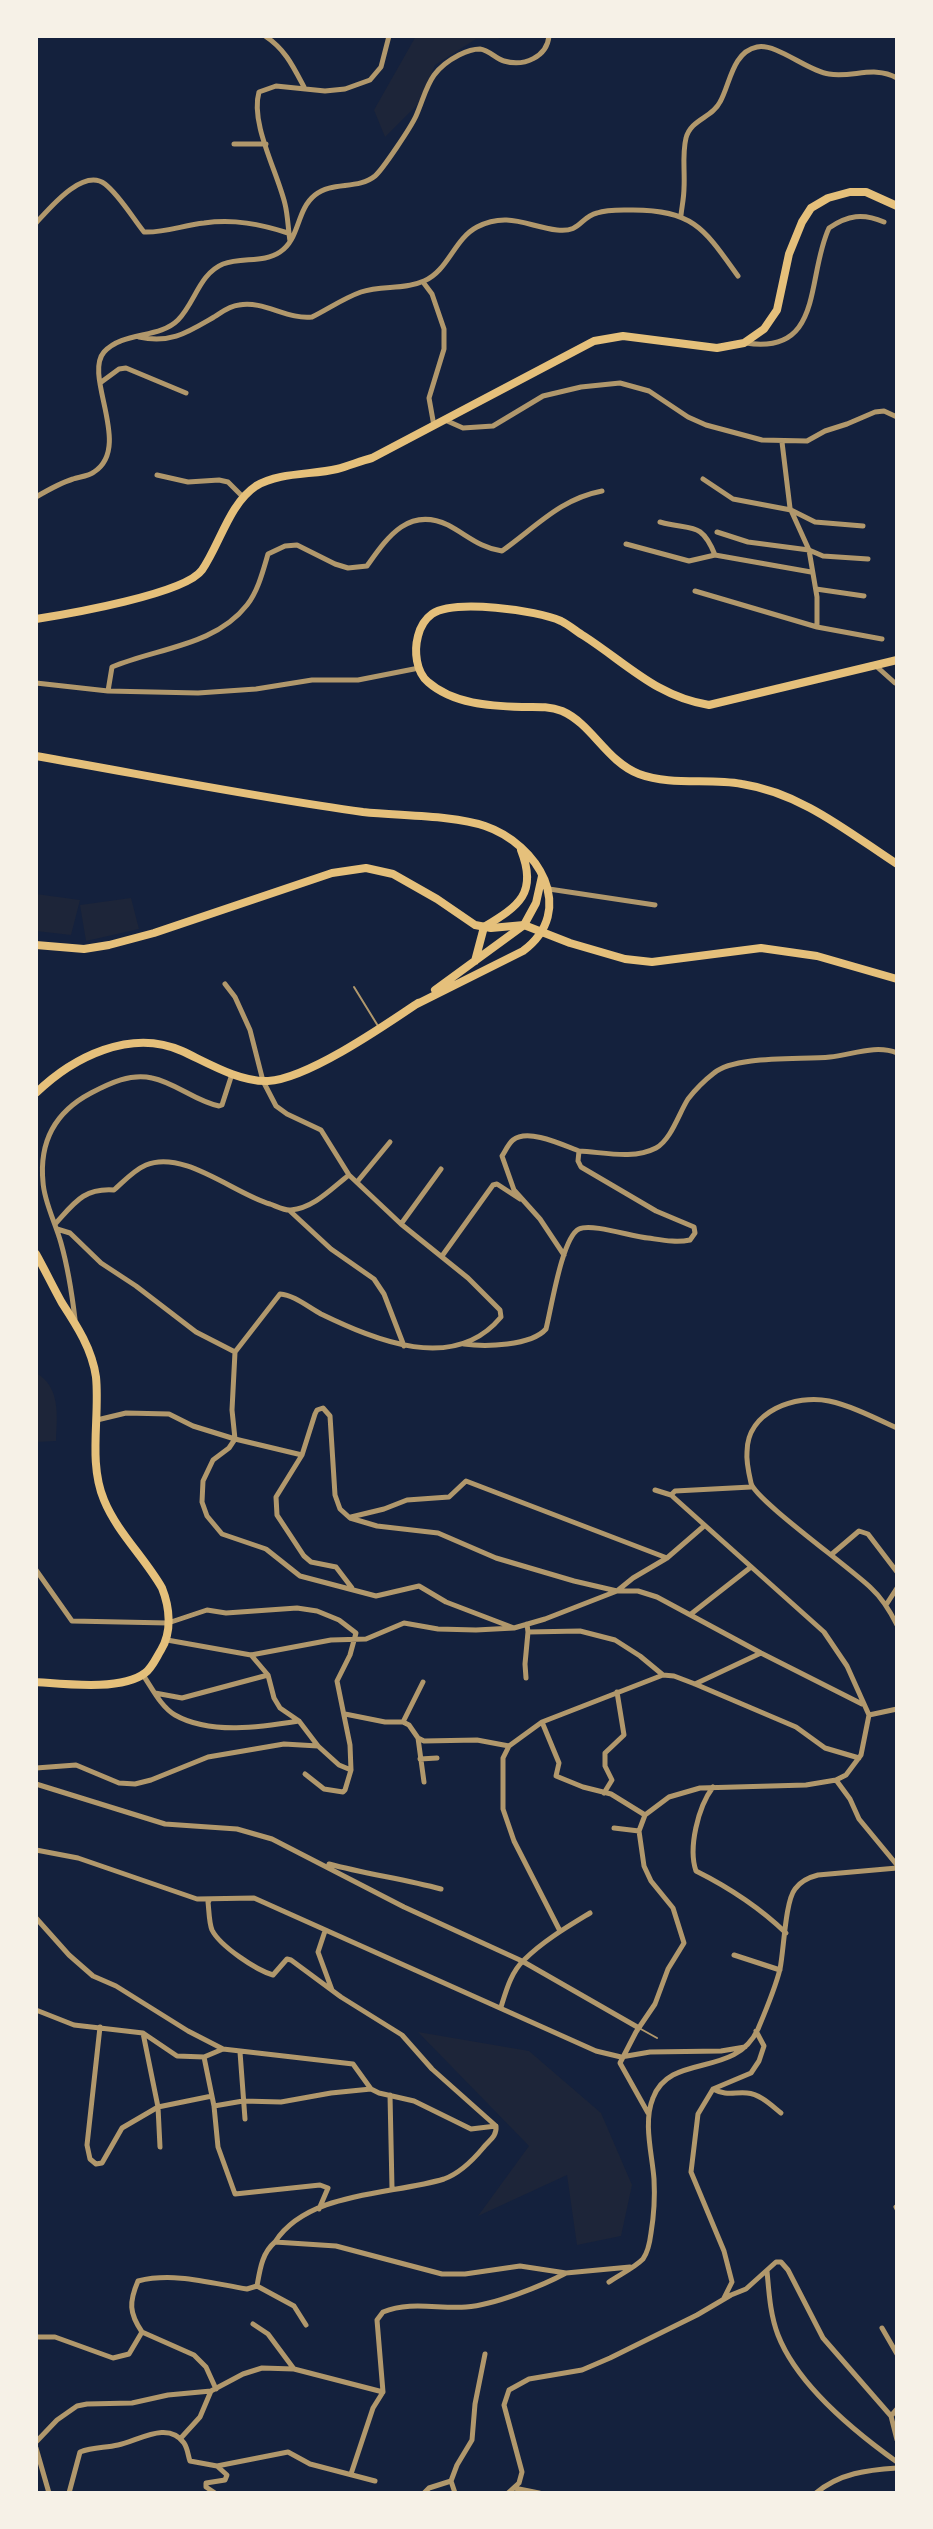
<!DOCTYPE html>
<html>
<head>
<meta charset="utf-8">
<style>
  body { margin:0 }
  #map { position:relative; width:933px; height:2529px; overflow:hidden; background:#14213d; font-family:Raleway,sans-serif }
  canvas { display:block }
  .frame { position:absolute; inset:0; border:38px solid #f6f1e7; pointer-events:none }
</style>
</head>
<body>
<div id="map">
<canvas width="933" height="2529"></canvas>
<div class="frame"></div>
</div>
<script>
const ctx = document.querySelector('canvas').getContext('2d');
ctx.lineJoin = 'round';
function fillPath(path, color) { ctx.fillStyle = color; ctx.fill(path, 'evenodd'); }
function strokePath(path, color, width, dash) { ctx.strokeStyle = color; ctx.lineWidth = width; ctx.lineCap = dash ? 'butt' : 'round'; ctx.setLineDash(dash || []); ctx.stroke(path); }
const green = new Path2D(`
  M 416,36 L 498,36 L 499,39 L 476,39 L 435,65 L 419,103 L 385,137 L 374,110 Z
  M 36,894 L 80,900 L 71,935 L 36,931 Z
  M 131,898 L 139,929 L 86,941 L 80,905 Z
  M 36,1373 C 61,1387 57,1416 56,1441 L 36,1442 Z
  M 418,2032 L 529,2051 L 601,2113 L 632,2185 L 621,2236 L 577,2245 L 567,2175 L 478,2216 L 529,2146 Z`);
const service = new Path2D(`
  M 354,987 L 378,1026
  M 639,2028 L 657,2038`);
const minor = new Path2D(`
  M 265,36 C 285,49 293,66 304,87
  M 234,144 L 266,144
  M 681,215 C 682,206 684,197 684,188 C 685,171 682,154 686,138 C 691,119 712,118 720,102 C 730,85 732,52 757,47 C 777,43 807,71 829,74 C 853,78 874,65 897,78
  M 36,223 C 49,209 83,167 105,184 C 120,196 132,217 144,232 C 164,233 184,225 204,223 C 234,219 260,224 288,233
  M 290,241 C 288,229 288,216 285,204 C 277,171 250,123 259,92 L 276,86 L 325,91 L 345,89 L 370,80 L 381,67 L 389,36
  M 423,282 L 432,294 L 444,329 L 444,349 L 429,398 L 434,426
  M 139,337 C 171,344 188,332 214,317 C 222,312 229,306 239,305 C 263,300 288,320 312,317 C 328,309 344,298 361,292 C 381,285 404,290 424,281 C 448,271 454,239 477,227 C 508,211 529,227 557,230 C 581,233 580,217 597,213 C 608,209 622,210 633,210 C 694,210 705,230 738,276
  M 746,343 C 824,355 806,277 829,228 C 848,215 863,213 884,222
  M 100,383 L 119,369 L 126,368 L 186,393
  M 445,420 L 463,428 L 493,426 L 543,396 L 581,387 L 620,383 L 649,391 L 688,417 L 706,425 L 762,440 L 807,441 L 825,431 L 847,424 L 875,412 L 884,411 L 897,417
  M 782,442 L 790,508 L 809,550 L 817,597 L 817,627
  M 157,475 L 188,482 L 219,480 L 228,482 L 243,497
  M 703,479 L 733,499 L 791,510 L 815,522 L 863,526
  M 36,497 C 48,490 60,483 73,479 C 79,477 89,476 94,472 C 133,447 83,376 104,352 C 123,331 159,339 178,320 C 195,303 199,274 223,264 C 242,257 264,263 280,252 C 300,239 296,210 315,195 C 332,181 358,190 375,176 C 383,169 411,127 416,116 C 428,88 428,71 459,55 C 465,52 473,49 480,49 C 489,50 496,59 504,61 C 524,67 547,57 549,36
  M 660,522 C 691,531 701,520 715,555
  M 717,532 L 748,542 L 809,550 L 823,556 L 868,559
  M 626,544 L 689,561 L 715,555 L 811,572
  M 816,589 L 864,596
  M 695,591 L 817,627 L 882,639
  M 876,666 L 895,683 L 897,682
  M 36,683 L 108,691 L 198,693 L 256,689 L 312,680 L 358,680 L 419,668
  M 108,691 L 112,667 C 157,648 215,646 247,605 C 258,591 263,571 268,554 L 285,546 L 297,545 L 335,564 L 348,568 L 367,566 C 387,538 408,506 448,525 C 467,535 480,548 502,551 C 536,527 560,499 602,491
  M 549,889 L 655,905
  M 225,984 L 235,997 L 250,1030 L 263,1081 L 276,1106 L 287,1114 L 321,1130 L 349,1175 L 401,1224 L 468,1278 L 500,1310 L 501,1317 C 454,1374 375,1340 321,1314 C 308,1307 294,1295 280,1294 L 235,1352 L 232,1410 L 235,1439 L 229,1448 L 213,1460 L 203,1481 L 202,1502 L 207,1516 L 222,1534 L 266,1549 L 300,1576 L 376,1596 L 419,1586 L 446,1602 L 514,1628
  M 357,1182 L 390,1142
  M 290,1211 L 331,1249 L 374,1279 L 384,1294 L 404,1346
  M 56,1223 C 75,1202 84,1188 114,1190 C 124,1181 134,1170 146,1165 C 183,1149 235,1194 270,1204 C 276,1206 285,1211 291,1210 C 314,1208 332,1188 349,1175
  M 401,1224 L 441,1169
  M 57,1229 L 70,1233 L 101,1263 L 136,1286 L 196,1332 L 235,1352
  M 564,1255 L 540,1219 L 514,1190 L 502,1156 C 505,1152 508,1144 513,1140 C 528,1128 563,1145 579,1151
  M 442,1256 L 493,1185 L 497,1184 L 520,1199
  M 75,1319 C 72,1294 68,1268 61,1243 C 56,1224 44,1202 43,1182 C 39,1141 55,1112 91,1093 C 110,1083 131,1073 152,1078 C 176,1083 195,1101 219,1106 L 222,1105 L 232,1074
  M 464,1344 C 485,1347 531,1346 546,1329 C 551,1310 562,1237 579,1229 C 592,1223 633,1237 648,1238 C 662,1240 676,1243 690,1240 L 695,1233 L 694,1227 L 656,1211 L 581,1167 L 578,1161 L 579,1151 C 603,1152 633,1160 656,1148 C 671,1140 679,1113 688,1099 C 695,1090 705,1080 714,1073 C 735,1055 802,1060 830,1057 C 851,1055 876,1044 897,1053
  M 97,1420 L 126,1413 L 169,1414 L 193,1426 L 235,1439 L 302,1455
  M 897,1428 C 875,1418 852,1406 829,1401 C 796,1394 747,1411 747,1452 C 746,1461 749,1474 751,1483 C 754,1499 852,1569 871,1588 C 882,1598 890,1611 897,1625
  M 655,1490 L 671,1495
  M 671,1495 L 675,1491 L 751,1487
  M 351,1517 L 384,1509 L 407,1500 L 449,1497 L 466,1481 L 667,1558
  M 832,1554 L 859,1531 L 868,1534 L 897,1572
  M 36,1570 L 72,1621 L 168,1623 L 207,1610 L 226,1613 L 297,1608 L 317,1611 L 339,1620 L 356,1633 L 350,1655 L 337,1681 L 350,1745 L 351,1770 L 345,1790 L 343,1792 L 324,1789 L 305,1774
  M 352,1588 L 336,1567 L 311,1562 L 304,1556 L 277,1515 L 276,1497 L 302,1455 L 315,1414 L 317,1410 L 323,1408 L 330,1416 L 335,1495 L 340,1509 L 350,1518 L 377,1526 L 438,1533 L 496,1558 L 574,1581 L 617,1591 L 638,1591 L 657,1597 L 761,1653 L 862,1704
  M 886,1605 L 897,1588
  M 691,1614 L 751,1567
  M 527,1624 L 528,1632 L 580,1631 L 615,1640 L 640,1656 L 663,1675 L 674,1676 L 695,1684 L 796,1727 L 825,1748 L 859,1758
  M 167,1640 L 251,1655 L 331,1640 L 366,1639 L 404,1623 L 438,1629 L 476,1630 L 514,1628 L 545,1619 L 617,1591 L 633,1578 L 667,1558 L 704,1526
  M 251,1655 L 268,1675 L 274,1698 L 280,1708 L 299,1721 L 318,1746 L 339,1765 L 351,1770
  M 143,1675 C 152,1688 161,1707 175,1715 C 210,1735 262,1727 299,1721
  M 526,1678 L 525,1664 L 528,1632
  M 695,1684 L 761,1653
  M 155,1693 L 182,1698 L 268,1675
  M 345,1714 L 385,1722 L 403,1722 L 409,1725 L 418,1738 L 424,1741 L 477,1740 L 509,1746
  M 869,1715 L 897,1709
  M 403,1722 L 423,1682
  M 542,1722 L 559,1763 L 556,1776 L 583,1787 L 611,1794 L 645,1815
  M 418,1738 L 424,1782
  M 420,1759 L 437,1758
  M 36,1768 L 76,1765 L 119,1783 L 135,1784 L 151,1780 L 208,1757 L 284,1744 L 318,1746
  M 836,1780 L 850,1799 L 859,1819 L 897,1865
  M 36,1784 L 165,1824 L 237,1829 L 272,1839 L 404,1907 L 522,1961 L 639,2028
  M 713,1787 C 698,1807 688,1848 696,1871 C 730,1888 759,1907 786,1933
  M 604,1793 L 612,1780 L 605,1766 L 605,1753 L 624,1735 L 617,1692
  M 614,1828 L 639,1831
  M 36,1850 L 78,1858 L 197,1899 L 254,1898 L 596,2051 L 621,2057 L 650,2052 L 721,2051 L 745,2047
  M 329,1864 C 366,1874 404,1879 441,1889
  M 209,1901 L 208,1902 C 209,1910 209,1923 212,1930 C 220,1946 256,1970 273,1975 L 287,1959 L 291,1960 L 341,1997 L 402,2035 L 432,2069 L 496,2126
  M 36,1918 L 69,1955 L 93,1976 L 116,1986 L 188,2031 L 223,2049
  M 325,1931 L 318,1952 L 332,1990
  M 560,1931 L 514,1841 L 503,1809 L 503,1758 L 509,1746 L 542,1722 L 663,1675
  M 734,1955 L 780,1970
  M 501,2007 C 506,1991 511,1972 524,1960 C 543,1941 567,1927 590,1913
  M 36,2010 L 74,2025 L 143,2033 L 177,2056 L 204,2057 L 223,2049 L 353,2064 L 371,2089 L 379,2093 L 414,2101 L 471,2129 L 496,2126
  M 100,2027 L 87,2145 L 90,2159 L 96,2164 L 102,2163 L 122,2128 L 158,2107 L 212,2096
  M 143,2033 L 158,2107 L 160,2147
  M 240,2052 L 245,2119
  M 204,2057 L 214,2106 L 218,2147 L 235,2194 L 320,2185 L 328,2188 L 319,2209
  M 713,2089 C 726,2096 734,2092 747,2093 C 760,2094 771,2105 781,2113
  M 390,2095 L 392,2188
  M 214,2106 L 243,2101 L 281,2102 L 331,2093 L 371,2089
  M 648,2113 L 620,2063 L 636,2032 L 655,2004 L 668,1969 L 684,1943 L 673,1908 L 651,1881 L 644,1866 L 639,1831 L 645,1815 L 669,1797 L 700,1788 L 806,1785 L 836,1780 L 846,1775 L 861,1755 L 869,1715 L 847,1666 L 824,1632 L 671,1495
  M 896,2207 L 897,2209
  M 275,2242 C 308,2191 392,2195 444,2179 C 458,2174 473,2160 483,2148 C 489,2140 497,2137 496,2126
  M 767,2271 C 769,2292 770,2314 778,2335 C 797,2384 855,2432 897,2462
  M 609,2282 C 619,2275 634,2268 643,2259 C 648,2252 650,2241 651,2233 C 654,2215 655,2197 654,2179 C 652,2153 643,2122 653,2098 C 670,2052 735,2079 758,2029 C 766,2010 775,1989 780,1969 C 784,1950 785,1902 795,1889 C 800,1882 810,1877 818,1875 L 897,1868
  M 257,2286 C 260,2269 262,2253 275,2242 L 336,2246 L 442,2274 L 465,2274 L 520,2266 L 566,2273 L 630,2267
  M 257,2286 L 294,2306 L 306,2325
  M 723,2300 L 732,2282 L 724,2251 L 691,2172 L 698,2114 L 713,2089 L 751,2073 L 759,2061 L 764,2046 L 756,2031
  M 253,2324 L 268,2334 L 294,2369
  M 882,2328 L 897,2354
  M 142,2332 L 194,2355 L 206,2367 L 216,2389
  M 36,2337 L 55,2337 L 113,2358 L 129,2354 L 142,2332 C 129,2313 129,2302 138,2281 C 174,2272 210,2283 247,2289 L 257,2286
  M 891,2416 L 897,2409
  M 180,2439 L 200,2417 L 211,2391
  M 36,2442 L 57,2420 L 77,2406 L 87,2404 L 132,2403 L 168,2395 L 211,2391 L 243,2374 L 262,2368 L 294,2369 L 383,2392
  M 36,2448 L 49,2493
  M 217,2466 L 288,2452 L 310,2464 L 375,2481
  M 351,2474 L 373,2408 L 383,2392 L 377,2320 L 383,2312 C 410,2301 438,2309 466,2307 C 494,2305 542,2286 566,2273
  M 514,2488 L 539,2493
  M 69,2493 L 80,2452 C 93,2447 105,2448 118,2445 C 138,2441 168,2420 184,2443 C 188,2449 188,2456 190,2461 L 217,2466 L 227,2475 L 225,2480 L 206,2483 L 206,2487 L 215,2493
  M 424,2493 L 429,2488 L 451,2481
  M 455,2493 L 451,2481 L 457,2465 L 472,2440 L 475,2404 L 485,2354
  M 508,2493 L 519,2483 L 522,2472 L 504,2405 L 509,2390 L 529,2379 L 582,2370 L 610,2358 L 697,2315 L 731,2295 L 746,2289 L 776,2262 L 781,2262 L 788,2270 L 823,2338 L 891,2416 L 897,2440
  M 816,2493 C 840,2473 867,2470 897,2468`);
const secondary = new Path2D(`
  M 897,660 L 709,705 C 657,697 626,663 584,636 C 576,631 569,625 561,621 C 537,610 454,599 432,614 C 425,619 420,628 418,636 C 414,651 416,672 428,682 C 453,704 490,706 522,707 C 536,707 549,706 562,711 C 592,724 606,761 639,774 C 671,786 708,778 742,784 C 801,793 848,832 897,864
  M 36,945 L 84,949 L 109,945 L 154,933 L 332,873 L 366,868 L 393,874 L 437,899 L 475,925 L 491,928 L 524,925 L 570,943 L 625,959 L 652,962 L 761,948 L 817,956 L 897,979`);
const primary = new Path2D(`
  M 36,619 C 68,614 185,594 202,570 C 220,544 229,504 256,486 C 279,472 312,475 337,469 C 349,466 360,461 372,458 L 594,341 L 623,336 L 717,348 L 744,343 L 764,329 L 777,310 L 789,254 L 802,222 L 811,208 L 828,198 L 850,192 L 866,192 L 897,206
  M 36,756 C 145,775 254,797 363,812 C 399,816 453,815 485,826 C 538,844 578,910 523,951 L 415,1005
  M 475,961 L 484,927 C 519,906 538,893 521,850
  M 435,990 L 524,925 L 536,903 L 542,876
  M 36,1093 C 73,1057 131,1028 182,1051 C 208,1063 239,1082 268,1081 C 307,1079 384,1026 418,1003
  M 36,1254 C 45,1270 53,1287 62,1303 C 77,1326 92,1349 96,1377 C 100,1417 88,1462 104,1500 C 117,1532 145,1558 162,1588 C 170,1608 172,1632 161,1650 C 156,1658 152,1668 145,1673 C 122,1691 65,1684 36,1682`);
fillPath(green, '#1d2539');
strokePath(service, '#b1986c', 2);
strokePath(minor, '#b1986c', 5);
strokePath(secondary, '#e5c07b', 8);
strokePath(primary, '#e5c07b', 8);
</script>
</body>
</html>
